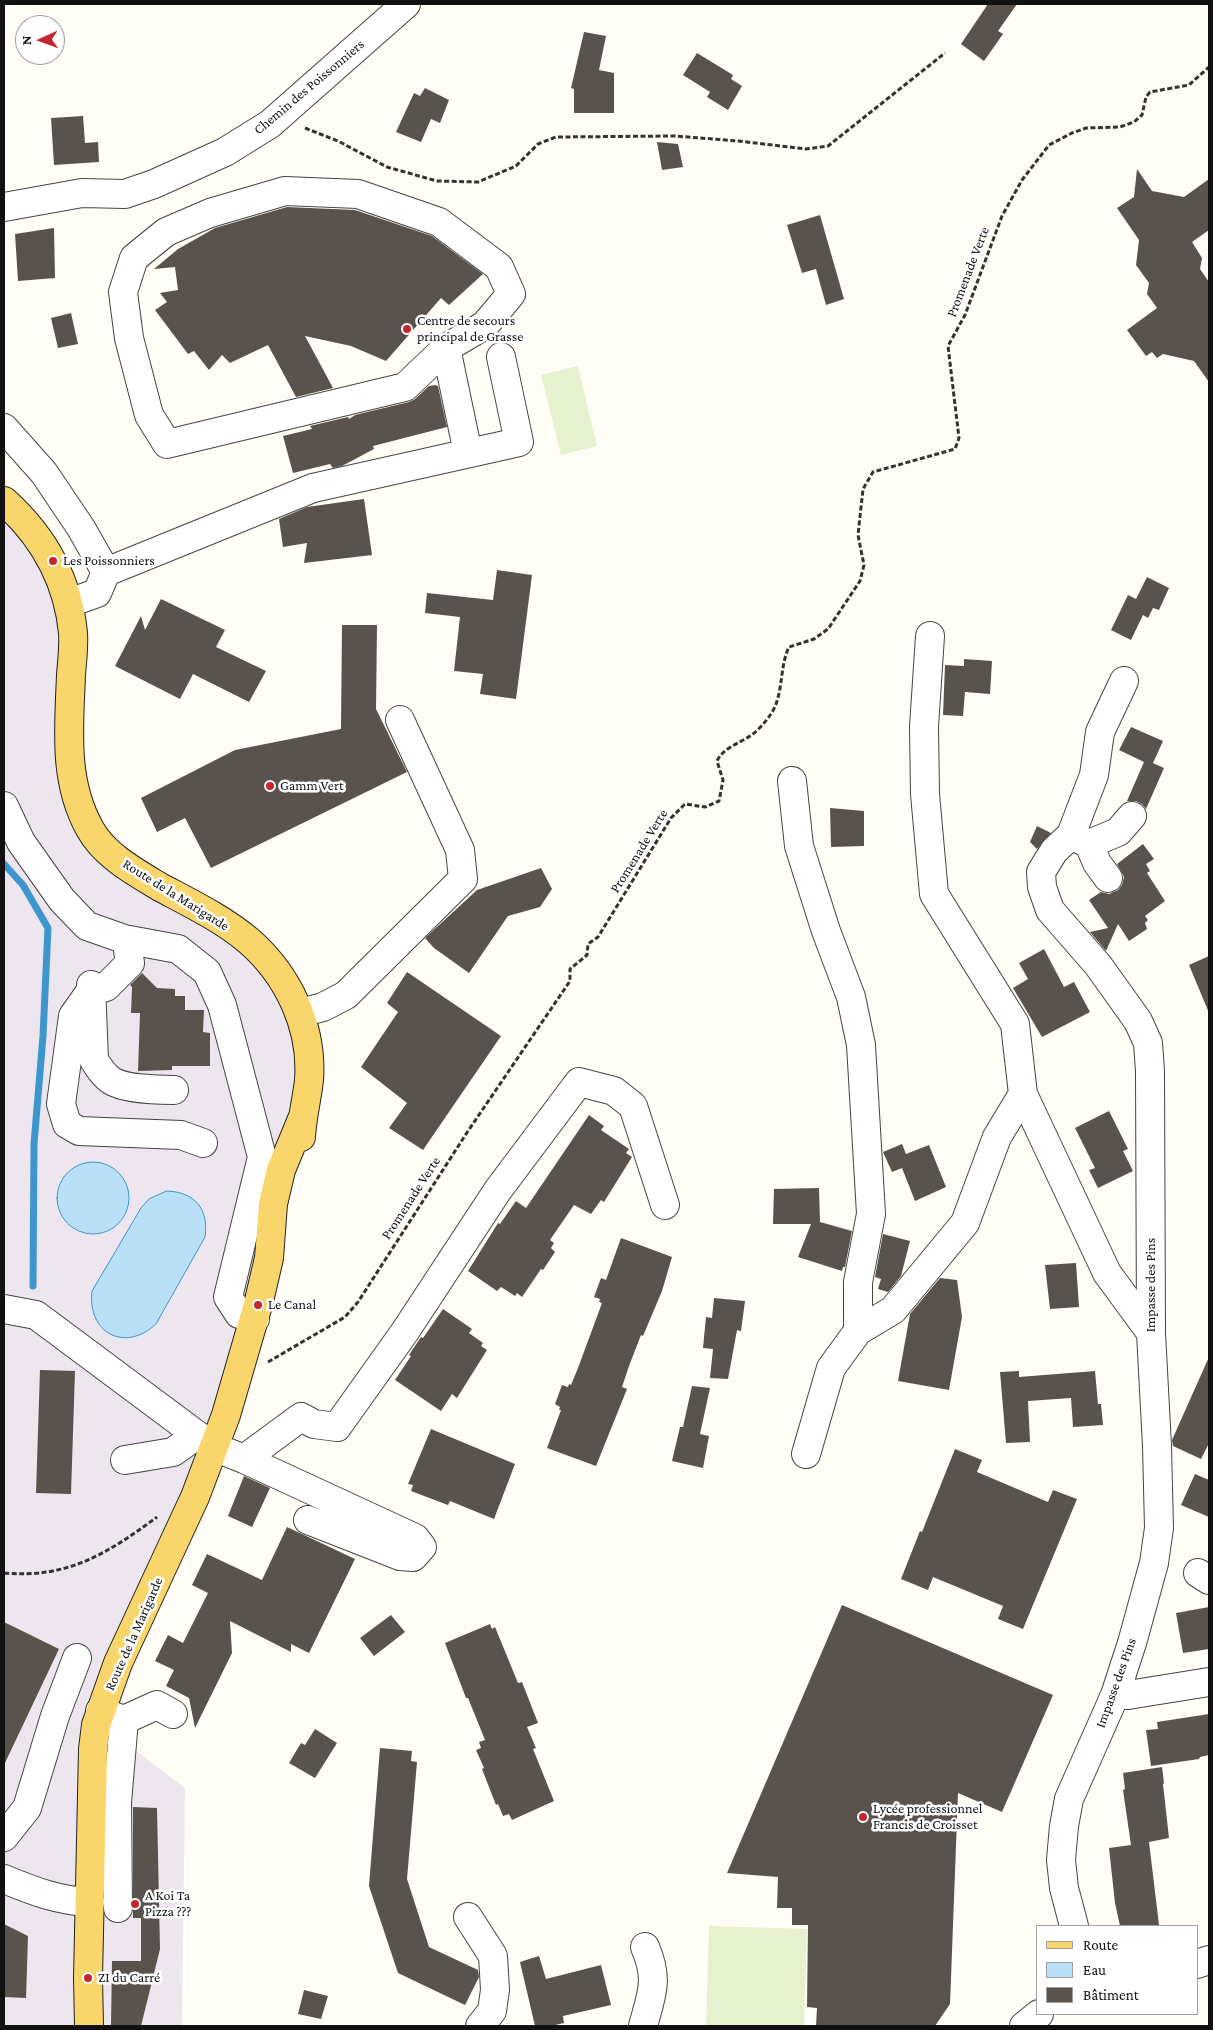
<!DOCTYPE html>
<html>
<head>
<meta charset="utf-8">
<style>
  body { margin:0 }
  #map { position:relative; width:1213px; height:2030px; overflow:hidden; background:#fffdf5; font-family:"Crimson Pro",serif }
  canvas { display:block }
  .frame { position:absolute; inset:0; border:5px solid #111; pointer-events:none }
  .legend { position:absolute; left:1036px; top:1925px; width:162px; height:90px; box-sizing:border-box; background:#fff; border:1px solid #a0a0a0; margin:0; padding:6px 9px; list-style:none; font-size:15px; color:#111 }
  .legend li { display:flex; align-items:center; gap:10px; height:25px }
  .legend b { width:25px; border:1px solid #a0a0a0 }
  .north { position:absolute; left:15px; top:15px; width:50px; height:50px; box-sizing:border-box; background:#fff; border:1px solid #a0a0a0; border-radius:50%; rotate:268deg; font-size:14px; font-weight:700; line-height:20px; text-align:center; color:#111 }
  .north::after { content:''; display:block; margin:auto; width:18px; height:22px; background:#c4262e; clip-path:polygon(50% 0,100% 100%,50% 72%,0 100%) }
</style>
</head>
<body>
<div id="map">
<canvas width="1213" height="2030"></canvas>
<div class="frame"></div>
<ul class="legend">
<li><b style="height:6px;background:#f9d66b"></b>Route</li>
<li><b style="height:14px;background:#b9e0f7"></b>Eau</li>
<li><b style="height:14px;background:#5a524d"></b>Bâtiment</li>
</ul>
<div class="north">N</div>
</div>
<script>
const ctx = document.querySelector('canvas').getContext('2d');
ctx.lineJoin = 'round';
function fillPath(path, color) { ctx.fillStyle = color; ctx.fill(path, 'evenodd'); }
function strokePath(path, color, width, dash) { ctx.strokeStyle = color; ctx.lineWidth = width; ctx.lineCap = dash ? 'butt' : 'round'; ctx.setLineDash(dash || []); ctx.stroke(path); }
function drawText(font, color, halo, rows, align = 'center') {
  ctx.font = font + ' "Crimson Pro",serif'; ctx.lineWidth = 5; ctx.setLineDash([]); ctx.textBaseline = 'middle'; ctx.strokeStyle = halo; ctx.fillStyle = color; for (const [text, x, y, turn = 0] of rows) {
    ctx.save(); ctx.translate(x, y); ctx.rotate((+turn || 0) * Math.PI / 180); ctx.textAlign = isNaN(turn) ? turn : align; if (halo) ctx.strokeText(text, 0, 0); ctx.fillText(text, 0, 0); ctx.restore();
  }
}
const industrial = new Path2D(`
  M 4,498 L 64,583 L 90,827 L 281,978 L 315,1095 L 220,1408 L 99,1723 L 185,1788 L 182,2026 L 4,2026 Z`);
const pitch = new Path2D(`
  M 578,366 L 597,446 L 561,455 L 541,375 Z
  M 709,1926 L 807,1929 L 804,2026 L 706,2026 Z`);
const water = new Path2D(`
  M57 1198a36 36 0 1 1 72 0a36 36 0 1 1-72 0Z
  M 167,1191 C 195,1192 209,1209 205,1237 L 156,1324 C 125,1353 87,1333 92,1291 L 141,1208 L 149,1199 Z`);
const stream = new Path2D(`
  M 4,864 L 23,885 L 48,928 L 43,1036 L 34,1144 L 33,1286`);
const building = new Path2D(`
  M 988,4 L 1017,4 L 998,31 L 1003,34 L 984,61 L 961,44 Z
  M 584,32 L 606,36 L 599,70 L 614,73 L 614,113 L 574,113 L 574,89 L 571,88 Z
  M 697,53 L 733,75 L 731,79 L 742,86 L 728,110 L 707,97 L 710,92 L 683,75 Z
  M 425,88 L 449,100 L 440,123 L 431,119 L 421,142 L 396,132 L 414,93 L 420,96 Z
  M 83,116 L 85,143 L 98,142 L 99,162 L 54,165 L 51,118 Z
  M 657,142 L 678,144 L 683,167 L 662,170 Z
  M 1137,169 L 1152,191 L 1184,197 L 1209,179 L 1209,230 L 1192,242 L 1202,258 L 1200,269 L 1209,282 L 1208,315 L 1209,318 L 1209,382 L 1194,361 L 1163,354 L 1157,358 L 1152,352 L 1146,356 L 1127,330 L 1157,308 L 1147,294 L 1149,283 L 1136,265 L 1139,240 L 1117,208 L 1134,197 Z
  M 287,207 L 355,210 L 432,236 L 483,274 L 449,305 L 441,298 L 386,361 L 351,346 L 305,336 L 333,388 L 296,397 L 268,345 L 230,363 L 222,355 L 209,370 L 194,351 L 188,354 L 155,310 L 167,302 L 160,293 L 178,290 L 175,267 L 154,269 L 178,249 L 215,228 Z
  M 820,215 L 844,299 L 826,305 L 816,269 L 802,273 L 787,225 Z
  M 54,228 L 55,278 L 18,281 L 15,234 Z
  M 71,313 L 78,344 L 58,348 L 51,318 Z
  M 435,385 L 438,386 L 447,427 L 373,446 L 374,449 L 342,466 L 333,468 L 330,464 L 293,473 L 283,436 L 312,429 L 310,426 L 348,417 L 349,419 L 355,415 L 409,402 L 415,399 L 429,386 Z
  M 364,499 L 372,555 L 304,563 L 307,543 L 283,547 L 279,519 L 307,507 Z
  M 497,570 L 532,575 L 516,699 L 480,694 L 483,674 L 454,671 L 460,617 L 425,613 L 427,593 L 493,600 Z
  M 1147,577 L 1169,588 L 1159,610 L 1153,608 L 1148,618 L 1143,615 L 1131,640 L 1111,630 L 1128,595 L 1136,599 Z
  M 161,599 L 225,630 L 216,647 L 266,671 L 249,702 L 193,674 L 180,699 L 115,666 L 141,616 L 145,630 Z
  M 342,625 L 377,625 L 376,709 L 407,772 L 211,868 L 185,818 L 157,832 L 141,798 L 235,750 L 341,729 Z
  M 964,659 L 992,661 L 990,694 L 965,692 L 963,716 L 943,715 L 945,665 L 964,666 Z
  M 1131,727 L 1163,741 L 1153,763 L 1164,768 L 1146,809 L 1142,804 L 1136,801 L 1127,801 L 1144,762 L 1119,750 Z
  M 830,808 L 864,811 L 864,846 L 831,847 Z
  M 1037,826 L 1051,833 L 1037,849 L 1030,842 Z
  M 1143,844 L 1154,859 L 1146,864 L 1150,871 L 1147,873 L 1165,901 L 1145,916 L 1148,920 L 1145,923 L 1147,929 L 1129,941 L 1118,924 L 1106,951 L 1090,932 L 1108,928 L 1089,900 L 1101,892 L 1109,894 L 1118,890 L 1122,885 L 1124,877 L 1117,864 Z
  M 541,868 L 552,889 L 540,907 L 508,916 L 469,973 L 434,948 L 425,938 L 477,890 Z
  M 1044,949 L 1064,987 L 1074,982 L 1090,1012 L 1042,1037 L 1013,988 L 1028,979 L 1019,963 Z
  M 1209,956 L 1209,1013 L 1189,965 Z
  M 407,972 L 501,1036 L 423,1150 L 389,1128 L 407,1103 L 361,1067 L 398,1012 L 387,1003 Z
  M 142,973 L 157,988 L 175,989 L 175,996 L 185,996 L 185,1010 L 204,1010 L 203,1032 L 210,1033 L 210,1066 L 172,1066 L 172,1070 L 138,1071 L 140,1013 L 131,1013 L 132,987 L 130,985 Z
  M 1109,1111 L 1128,1149 L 1123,1151 L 1133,1171 L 1098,1188 L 1089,1170 L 1095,1168 L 1075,1128 Z
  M 589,1115 L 604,1126 L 601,1130 L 629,1149 L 626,1153 L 632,1157 L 604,1202 L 601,1200 L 591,1214 L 574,1205 L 550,1240 L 554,1243 L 551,1248 L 555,1252 L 543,1270 L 541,1269 L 522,1297 L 517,1293 L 515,1296 L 501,1287 L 497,1291 L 468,1271 L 498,1223 L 500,1224 L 516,1201 L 526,1208 Z
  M 902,1144 L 906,1154 L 929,1145 L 946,1187 L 915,1201 L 902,1168 L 892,1172 L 883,1152 Z
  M 819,1188 L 820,1222 L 852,1231 L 845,1267 L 843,1267 L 842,1271 L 798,1257 L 811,1224 L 773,1224 L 774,1189 Z
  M 883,1234 L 910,1241 L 901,1276 L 888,1292 L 878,1289 L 881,1279 L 875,1277 Z
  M 621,1238 L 672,1257 L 662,1291 L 643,1336 L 641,1335 L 629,1366 L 622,1387 L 627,1389 L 596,1466 L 547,1448 L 561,1410 L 559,1410 L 560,1407 L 555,1404 L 562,1385 L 568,1387 L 569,1384 L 571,1385 L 578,1368 L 602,1303 L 599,1302 L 600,1299 L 594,1297 L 601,1278 L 606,1280 Z
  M 1076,1263 L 1079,1307 L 1050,1309 L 1045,1265 Z
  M 940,1278 L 957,1280 L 962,1317 L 949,1390 L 898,1381 L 910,1314 Z
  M 714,1298 L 745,1301 L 741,1331 L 737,1330 L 728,1379 L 710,1378 L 713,1349 L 703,1348 L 706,1317 L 712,1318 Z
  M 443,1309 L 472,1329 L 469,1333 L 483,1343 L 481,1346 L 487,1350 L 457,1398 L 452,1394 L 441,1411 L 395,1380 L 411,1356 L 409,1355 L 421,1337 L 423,1338 Z
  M 1209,1357 L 1209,1443 L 1201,1459 L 1173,1446 L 1172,1440 Z
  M 40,1370 L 75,1371 L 71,1494 L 36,1493 Z
  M 1019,1371 L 1019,1377 L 1095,1371 L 1098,1404 L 1101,1404 L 1103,1425 L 1073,1427 L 1071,1398 L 1028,1401 L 1030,1442 L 1006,1443 L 1000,1372 Z
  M 692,1386 L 710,1388 L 700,1434 L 709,1436 L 703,1468 L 672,1461 L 680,1427 L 683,1427 Z
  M 431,1429 L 515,1464 L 494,1519 L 450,1501 L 448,1505 L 411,1491 L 413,1485 L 408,1484 Z
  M 955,1449 L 982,1460 L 977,1472 L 1048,1502 L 1053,1490 L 1077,1499 L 1023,1629 L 998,1619 L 1003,1606 L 933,1577 L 928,1590 L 901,1579 L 920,1531 L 922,1532 Z
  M 1195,1474 L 1209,1480 L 1209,1517 L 1181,1505 Z
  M 244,1476 L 270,1488 L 252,1527 L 228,1516 Z
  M 287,1527 L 355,1559 L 309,1653 L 291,1644 L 291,1652 L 230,1621 L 232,1653 L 195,1728 L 189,1698 L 166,1686 L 174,1670 L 155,1661 L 168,1635 L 183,1643 L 208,1593 L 192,1585 L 207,1554 L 262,1580 Z
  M 842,1605 L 1053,1695 L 1002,1812 L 958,1793 L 950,2004 L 935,2026 L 816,2026 L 817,2008 L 807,2007 L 808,1925 L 792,1925 L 792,1908 L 777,1908 L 778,1877 L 727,1873 Z
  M 1209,1607 L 1209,1649 L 1183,1653 L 1176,1613 Z
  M 391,1615 L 405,1632 L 374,1656 L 360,1638 Z
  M 4,1622 L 59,1649 L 4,1765 Z
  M 490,1624 L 492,1629 L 495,1627 L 518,1683 L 522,1682 L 538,1723 L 527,1727 L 536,1748 L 533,1749 L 554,1801 L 512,1820 L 509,1814 L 503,1816 L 498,1804 L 496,1805 L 482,1769 L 484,1768 L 476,1750 L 481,1748 L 479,1742 L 485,1740 L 468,1698 L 466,1698 L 445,1643 Z
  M 1209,1714 L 1209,1755 L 1200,1757 L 1199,1759 L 1151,1766 L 1146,1730 L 1158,1729 L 1157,1722 Z
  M 315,1729 L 337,1743 L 315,1778 L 289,1763 L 301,1743 L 305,1745 Z
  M 380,1748 L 412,1751 L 411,1761 L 417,1762 L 407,1879 L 429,1947 L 478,1970 L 479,1977 L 465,2005 L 398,1973 L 369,1886 Z
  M 1162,1767 L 1164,1783 L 1163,1784 L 1169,1838 L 1149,1842 L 1159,1925 L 1120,1926 L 1115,1903 L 1109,1848 L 1131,1845 L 1123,1790 L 1125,1789 L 1123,1773 Z
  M 133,1807 L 157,1808 L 160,1949 L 141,2026 L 111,2026 L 112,1961 L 141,1961 L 141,1918 L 133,1918 Z
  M 4,1924 L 28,1936 L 26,1998 L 4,1997 Z
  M 539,1956 L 546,1979 L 601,1965 L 611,2005 L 563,2016 L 564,2023 L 551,2026 L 535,2026 L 520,1962 Z
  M 304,1990 L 328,1996 L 321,2019 L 298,2014 Z`);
const path = new Path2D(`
  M 305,128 L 338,141 L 387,167 L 437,181 L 478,182 L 516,166 L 538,144 L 556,137 L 675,136 L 738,141 L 806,149 L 828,146 L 945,53
  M 268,1362 L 345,1317 L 358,1302 L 468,1131 L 570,981 L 570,969 L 587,955 L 588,944 L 598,937 L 671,818 L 685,804 L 705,807 L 719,801 L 723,780 L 717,761 C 723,748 738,744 750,736 C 757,732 766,721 771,714 C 784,694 779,668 789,647 L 814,639 L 828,629 L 860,581 L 864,565 L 858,535 L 863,489 L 873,472 L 955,449 L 959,438 L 948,346 L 965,315 L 1002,216 L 1022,180 L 1049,145 L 1072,133 L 1086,128 L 1120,127 L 1134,122 L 1142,115 L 1146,97 L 1150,92 L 1189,85 L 1209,67
  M 4,1573 C 68,1579 108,1553 157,1517`);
const minor = new Path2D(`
  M 4,207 L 82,193 L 125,194 L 154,184 L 225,152 L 270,124 L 406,4
  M 446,348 L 405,387 L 167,444 L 149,415 L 129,338 L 123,292 L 134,258 L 166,232 L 210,213 L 285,191 L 358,194 L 439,222 L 499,267 L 511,294 L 485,325 L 446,348 L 468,453
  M 4,428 L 44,473 L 81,528 L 106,572 L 97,593 L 69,603
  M 106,572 L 313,488 L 519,442 L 501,357
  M 930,636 L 924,727 L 925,794 L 934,894 L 1015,1024 L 1023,1094 L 1107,1273 L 1151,1333
  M 792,781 L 799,846 L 826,931 L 851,997 L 861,1045 L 871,1214 L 858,1282 L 858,1331 L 893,1310 L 965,1223 L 997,1137 L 1023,1094
  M 4,806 L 21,842 L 62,900 L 87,926 L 124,939 L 178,949 L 207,972 L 222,1005 L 262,1157 L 228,1297 L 239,1314 L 255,1319
  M 1071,835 L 1089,844 L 1097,863 L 1108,878
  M 1089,844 L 1118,832 L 1132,816
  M 128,950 L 130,963 L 106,987 L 90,992 L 73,1016 L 61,1104 L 67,1124 L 79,1131 L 181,1135 L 203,1143
  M 91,985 L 94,1060 C 99,1068 104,1076 112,1081 C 125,1089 158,1090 174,1090
  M 300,1013 L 323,1007 L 346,995 L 463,879 L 460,850 L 400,720
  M 4,1309 L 36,1315 L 197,1435 L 173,1452 L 125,1460
  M 197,1435 L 214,1447 L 244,1459 L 415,1538 L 422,1547 L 413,1557 L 400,1556 L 308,1520
  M 806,1454 L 831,1368 L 858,1331
  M 244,1459 L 301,1417 L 314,1424 L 337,1427 L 404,1333 L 498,1190 L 579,1082 L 614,1091 L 633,1106 L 665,1205
  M 1198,1573 L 1209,1580
  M 1115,1695 L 1128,1695 L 1209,1682
  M 100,1711 L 124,1720 L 117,1802 L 118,1908
  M 124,1720 L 157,1705 L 173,1714
  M 4,1837 L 27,1808 L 55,1716 L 77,1658
  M 4,1879 C 33,1891 59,1901 90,1902
  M 468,1917 L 493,1956 L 495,1990 L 492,2011 L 480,2026
  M 1074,1926 L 1064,1888 L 1061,1860 L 1064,1826 L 1069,1799 L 1115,1695 L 1132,1643 L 1154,1563 L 1159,1528 L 1157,1446 L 1151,1333 L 1150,1071 L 1148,1043 L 1138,1021 L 1098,965 L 1050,910 L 1042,887 L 1041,872 L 1054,851 L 1071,835 L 1094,775 L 1100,732 L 1124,681
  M 1197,1964 L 1209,1960
  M 643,2026 C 652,1993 659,1980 645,1947
  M 1024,2026 L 1039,2014`);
const major = new Path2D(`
  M 4,501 C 43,536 68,580 73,633 C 74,647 72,662 71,675 C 69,728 63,781 90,829 C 104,855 135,872 160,887 C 190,903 223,919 249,941 C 288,975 313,1027 309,1080 C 307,1099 302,1117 301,1137
  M 89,2026 L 88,1978 L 93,1749 L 96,1725 L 118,1663 L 195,1497 L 226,1415 L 258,1305 L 269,1258 L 273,1204 L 281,1170 L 302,1119`);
const markers = [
  [407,329,5,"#c4262e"],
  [53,561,5,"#c4262e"],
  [270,786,5,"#c4262e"],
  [258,1305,5,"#c4262e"],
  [863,1817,5,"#c4262e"],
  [135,1904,5,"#c4262e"],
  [88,1978,5,"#c4262e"]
];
const streetNames = [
  ["Chemin des Poissonniers",309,87,-40],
  ["Promenade Verte",968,272,-69],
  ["Promenade Verte",639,851,-58],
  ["Route de la Marigarde",176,895,32],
  ["Promenade Verte",411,1198,-57],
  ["Impasse des Pins",1151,1285,-90],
  ["Route de la Marigarde",134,1634,-66],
  ["Impasse des Pins",1116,1683,-70]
];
const poiNames = [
  ["Centre de secours",417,321],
  ["principal de Grasse",417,337],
  ["Les Poissonniers",63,561],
  ["Gamm Vert",280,786],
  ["Le Canal",268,1305],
  ["Lycée professionnel",873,1809],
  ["Francis de Croisset",873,1825],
  ["A Koi Ta",145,1896],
  ["Pizza ???",145,1912],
  ["ZI du Carré",98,1978]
];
fillPath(industrial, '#eee6ef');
fillPath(pitch, '#e6f2cf');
fillPath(water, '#b9e0f7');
strokePath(water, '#3f96cf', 1);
strokePath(stream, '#3f96cf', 7);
fillPath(building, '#5a524d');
strokePath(minor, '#444', 30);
strokePath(major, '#222', 30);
strokePath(path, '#333', 3, [5, 2.5]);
strokePath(minor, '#fff', 28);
strokePath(major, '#f9d66b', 28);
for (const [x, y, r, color] of markers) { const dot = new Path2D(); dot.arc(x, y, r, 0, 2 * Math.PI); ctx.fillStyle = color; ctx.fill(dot); strokePath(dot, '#fff', 2); }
drawText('14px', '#111', '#fff', streetNames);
drawText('14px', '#111', '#fff', poiNames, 'left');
</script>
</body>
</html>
